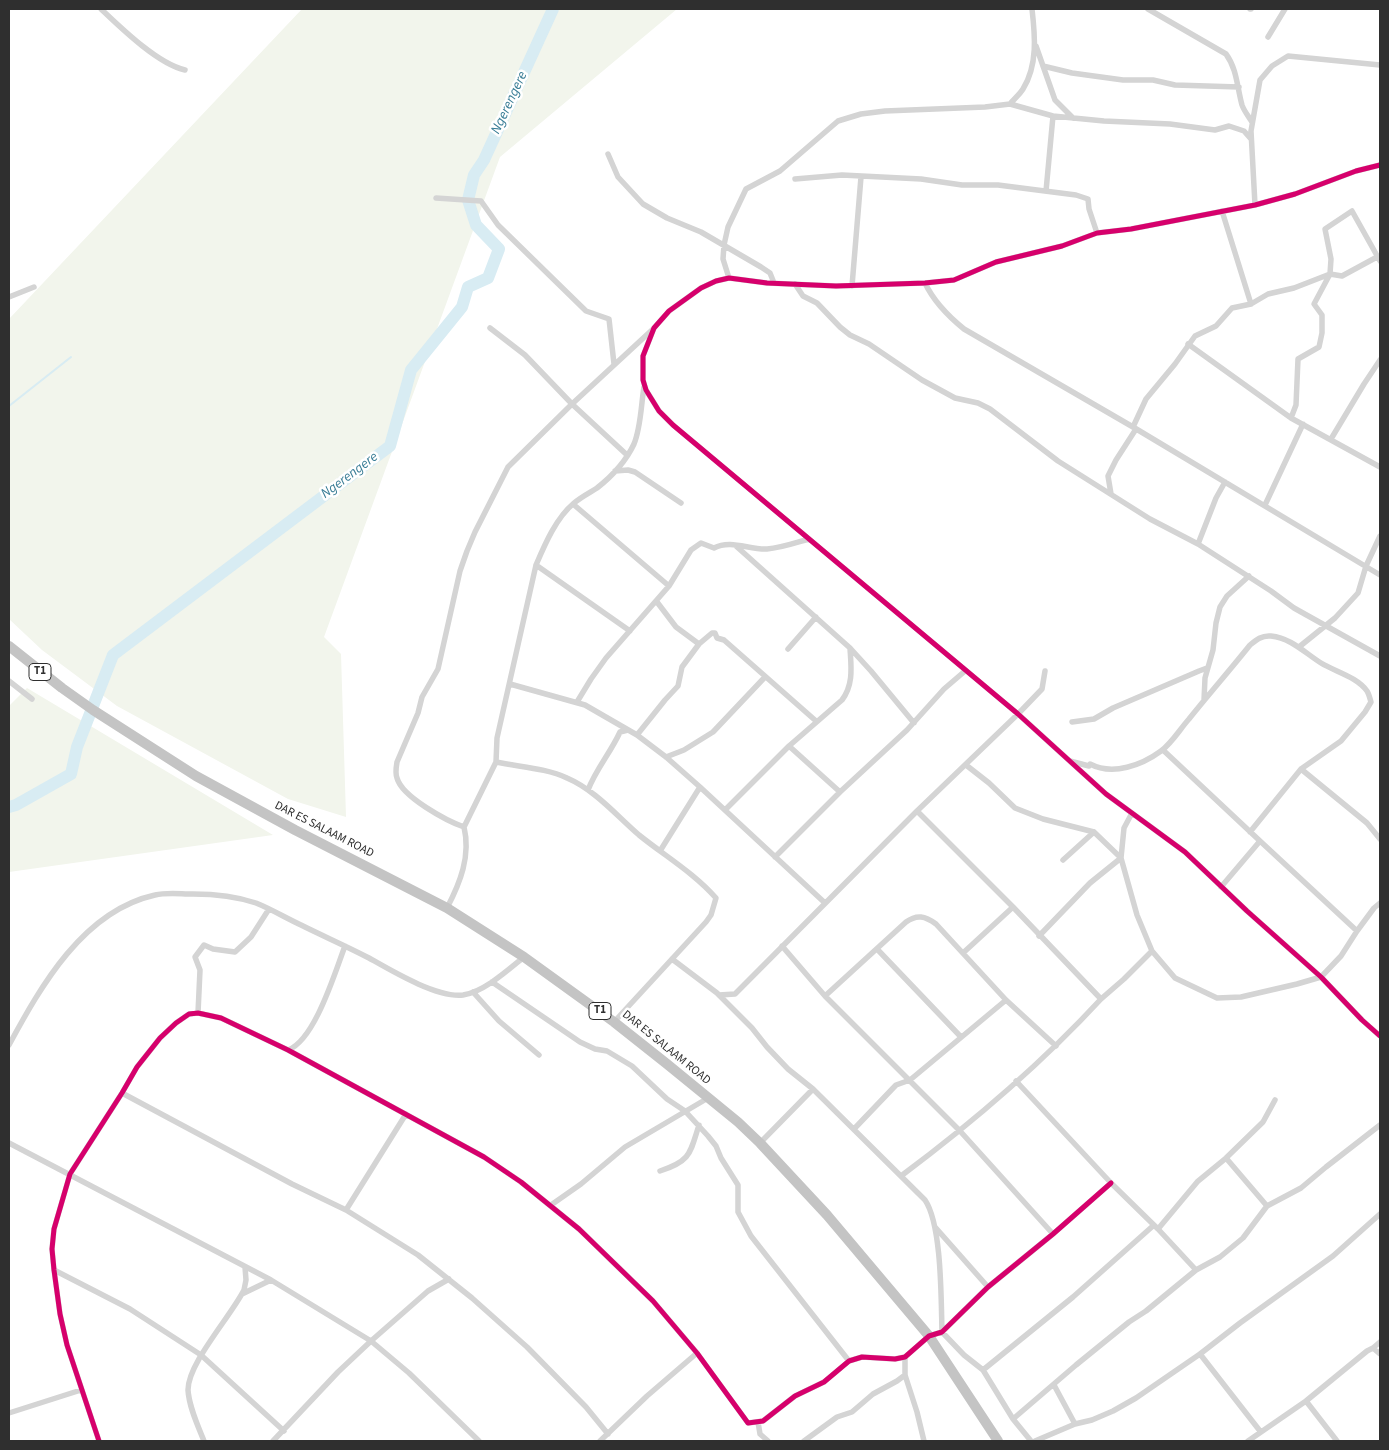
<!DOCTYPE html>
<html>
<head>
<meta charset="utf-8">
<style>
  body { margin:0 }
  #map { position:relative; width:1389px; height:1450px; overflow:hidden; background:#fff; font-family:"Source Sans 3",sans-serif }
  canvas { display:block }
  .frame { position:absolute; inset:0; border:10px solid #2f2f2f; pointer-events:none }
</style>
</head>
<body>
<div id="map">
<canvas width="1389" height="1450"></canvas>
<div class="frame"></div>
</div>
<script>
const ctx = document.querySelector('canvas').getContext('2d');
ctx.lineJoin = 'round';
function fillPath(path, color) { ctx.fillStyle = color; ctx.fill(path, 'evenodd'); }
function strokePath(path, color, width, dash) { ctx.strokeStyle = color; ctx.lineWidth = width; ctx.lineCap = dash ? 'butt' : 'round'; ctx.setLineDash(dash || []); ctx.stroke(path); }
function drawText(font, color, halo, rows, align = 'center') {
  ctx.font = font + ' "Source Sans 3",sans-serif'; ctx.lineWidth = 5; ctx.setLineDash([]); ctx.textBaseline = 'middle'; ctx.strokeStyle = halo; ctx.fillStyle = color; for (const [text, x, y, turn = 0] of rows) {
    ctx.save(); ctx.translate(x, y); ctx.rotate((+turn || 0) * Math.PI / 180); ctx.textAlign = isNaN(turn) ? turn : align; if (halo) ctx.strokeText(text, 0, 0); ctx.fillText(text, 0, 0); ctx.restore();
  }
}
const green = new Path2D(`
  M 302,9 L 677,9 L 500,157 L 324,637 L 341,654 L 346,817 L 288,799 L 117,706 L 42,650 L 9,619 L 9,319 Z
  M 27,688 L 273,835 L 9,872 L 9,706 Z`);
const stream = new Path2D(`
  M 9,406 L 71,357`);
const river = new Path2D(`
  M 9,807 L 16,805 L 71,774 L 77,747 L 113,655 L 390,446 L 411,370 L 462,307 L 468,287 L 488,278 L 499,249 L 476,225 L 468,200 L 474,175 L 484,160 L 553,9`);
const minor = new Path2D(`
  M 101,9 C 121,28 158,64 185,70
  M 1148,9 L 1226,54 C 1237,69 1237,87 1242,105 C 1244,111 1249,117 1252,122
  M 1250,9 L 1251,9
  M 1268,37 L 1285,9
  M 1036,46 L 1055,100 L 1073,118
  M 1043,66 L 1072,73 L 1123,80 L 1153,80 L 1175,85 L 1239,87
  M 1010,104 C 1014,99 1020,94 1023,89 C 1038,65 1035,35 1032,9
  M 608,154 L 618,177 L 643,204 L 667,218 L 701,232 L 761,267 L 770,273 L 774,283
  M 1380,165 L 1356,171 L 1295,194 L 1255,205 L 1131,229 L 1097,233 L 1062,246 L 996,262 L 954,280 L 925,283 L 836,286 L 767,283 L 729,278 L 716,281 L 701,288 L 669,311 L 654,328 L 643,356 L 643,380 L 646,390 L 659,411 L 673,425 L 1018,714 L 1106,794 L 1185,852 L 1247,911 L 1321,977 L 1362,1020 L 1380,1036
  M 795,179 L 842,175 L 921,179 L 962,185 L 998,185 L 1076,195 L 1088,199 L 1089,209 L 1097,233
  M 1046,191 L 1053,116
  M 436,198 L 481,201 L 498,225 L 586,311 L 609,319 L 614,364
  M 1255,205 L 1251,131 L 1260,80 L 1272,66 L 1288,56 L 1380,65
  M 1222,211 L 1251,304
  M 729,278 L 723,259 L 724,245 L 728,227 L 746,189 L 780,171 L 838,121 L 861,114 L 885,111 L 985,107 L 1010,104 L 1053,116 L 1104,121 L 1170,124 L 1215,130 L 1229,126 L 1244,131 L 1251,139
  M 925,283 C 934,302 948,316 964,329 L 1133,427 L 1380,575
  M 795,284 L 803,296 L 817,303 L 840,327 L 850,335 L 869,344 L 922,380 L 955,398 L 978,403 L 990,409 L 1058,461 L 1150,519 L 1198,544 L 1271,591 L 1294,608 L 1380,656
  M 852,286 L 861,177
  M 9,297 L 34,287
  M 490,328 L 525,355 L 572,404 L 627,455
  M 1188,344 L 1291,418 L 1380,467
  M 1291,418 L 1296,405 L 1298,359 L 1319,347 L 1322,333 L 1322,315 L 1314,304 L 1330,274 L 1331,259 L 1325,229 L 1352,211 L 1380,261
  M 1133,427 L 1146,399 L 1175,364 L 1195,336 L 1216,326 L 1232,308 L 1251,304 L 1268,294 L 1294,288 L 1330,274 L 1342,276 L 1377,257
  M 1331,439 L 1364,384 L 1380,360
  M 615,471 L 628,470 L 635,472 L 681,503
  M 1111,494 L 1108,476 L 1116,460 L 1136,429
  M 573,504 L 669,586
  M 1265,505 L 1303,424
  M 1198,544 L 1216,498 L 1225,482
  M 736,546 L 850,648 L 871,671 L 914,723
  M 536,565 L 630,631
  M 657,602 L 676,627 L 699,644
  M 1299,647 L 1335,618 L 1358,593 L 1366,566 L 1380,536
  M 788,649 L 816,617
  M 9,681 L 32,699
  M 510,684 L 585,705 L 637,735 L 666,757 L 700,787 L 825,903
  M 1204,700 L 1205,678 L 1213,650 L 1216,623 L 1220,607 L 1227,596 L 1249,576
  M 577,702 L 591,679 L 606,658 L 669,586 L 691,550 L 701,543 L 714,548 C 731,539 749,550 767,549 C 781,548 795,543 809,539
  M 1072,722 L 1094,719 L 1113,708 L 1199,671 L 1207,668
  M 637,735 L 665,700 L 678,686 L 682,667 L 699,644 L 712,633 L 715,633 L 717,638 L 724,640 L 816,721
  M 789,746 L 840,792
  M 1163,750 L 1260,841 L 1221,887
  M 666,757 L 684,750 L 713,732 L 765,677
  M 1070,761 L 1089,766 L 1090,764 C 1113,776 1142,765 1161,751 C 1172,743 1180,729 1189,719 C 1209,694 1230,670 1250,645 C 1256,640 1262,635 1271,636 C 1291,638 1305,653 1321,663 C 1336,672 1357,677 1367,691 C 1369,694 1370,699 1371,702 L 1365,712 L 1341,741 L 1301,769 L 1250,832
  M 496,762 C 519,767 546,768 567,778 C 595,790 616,815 639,835 C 665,856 694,873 716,898 L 711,915 L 706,922 L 614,1022
  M 966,765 L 989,783 L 1015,808 L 1043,819 L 1094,832
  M 1301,769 L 1367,823 L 1380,839
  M 588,790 C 596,769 611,752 620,732 L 628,730
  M 725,810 L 789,746 L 842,700 C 854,684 851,666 850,648
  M 1132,813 L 1124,828 L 1121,858 L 1137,915 L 1152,951 L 1175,978 L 1217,998 L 1241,997 L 1297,984 L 1321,977 L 1341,956 L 1357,931 L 1374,908 L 1380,903
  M 464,827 C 447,821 402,797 397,778 C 395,773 396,768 397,762 L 418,713 L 422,697 L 438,669 L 460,571 L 467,551 L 475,532 L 508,467 L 572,404 L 652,330
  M 1260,841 L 1357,931
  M 660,851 L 700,787
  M 775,857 L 840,792 L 907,730 L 944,689 L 965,671
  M 447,908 C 460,883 471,856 464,827 L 496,762 L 497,738 L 536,565 C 545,544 556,518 574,503 C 581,497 589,493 597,488 C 611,477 626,461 634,444 C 641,427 641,405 644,387
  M 1039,936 L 1090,883 L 1121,858 L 1094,832 L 1063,860
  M 782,946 L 825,996 L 960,1131 L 1053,1234
  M 877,949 L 961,1037
  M 963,953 L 1013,907
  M 672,959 L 717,993 L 752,1028 L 767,1047 L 788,1069 L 813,1089 L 925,1200 C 942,1225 941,1300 942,1332 L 964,1355 L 983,1370 L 1013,1419 L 1076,1365 L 1129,1322 L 1146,1311 L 1196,1270 L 1220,1257 L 1243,1238 L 1267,1206 L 1301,1188 L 1326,1167 L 1380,1125
  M 492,982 L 580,1042 L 595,1049 L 607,1051 L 632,1066 L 667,1099 L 685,1111 L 708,1136 L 716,1146 L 721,1158 L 738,1185 L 738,1212 L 751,1236 L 849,1361
  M 473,992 L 499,1021 L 539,1055
  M 719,995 L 735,994 L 917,811 L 1018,714 L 1042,689 L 1045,671
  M 825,996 L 906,922 C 917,914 925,916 936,924 L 1006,1000 L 1056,1046
  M 1101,999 L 1124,979 L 1152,951
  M 198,1013 L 200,970 L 195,957 L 204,945 L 213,949 L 235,952 L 251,937 L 269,909
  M 9,1045 C 41,986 83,911 155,895 C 167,892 180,894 193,894 C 215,894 235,896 256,903 C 271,909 286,918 301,925 C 323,936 346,946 369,958 C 392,971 437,998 463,995 C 484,992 508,970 524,957
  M 288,1050 C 315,1040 335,972 345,946
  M 1016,1081 L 1111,1183 L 1158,1229 L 1196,1270
  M 122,1093 L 292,1184 L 346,1210 L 418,1255 L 472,1298 L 527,1347 L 586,1407 L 608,1434
  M 854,1129 L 896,1085 L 910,1080 L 1006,1000
  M 9,1143 L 271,1280 L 371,1341 L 409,1373 L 479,1441
  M 760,1143 L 813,1089
  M 1226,1158 L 1267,1206
  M 660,1171 C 691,1161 690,1153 699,1125
  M 901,1176 C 972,1123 1041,1064 1101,999 L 1013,907 L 917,811
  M 551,1205 L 581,1184 L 625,1147 L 708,1098
  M 346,1210 L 406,1114
  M 935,1227 L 988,1287
  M 1158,1229 L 1198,1181 L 1226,1158 L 1263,1122 L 1275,1100
  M 54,1270 L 130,1309 L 201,1355 L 284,1431
  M 242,1294 L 271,1280
  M 1373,1348 L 1380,1342
  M 1200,1354 L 1260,1431
  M 905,1357 L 905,1375 L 917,1412 L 924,1441
  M 983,1370 L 1073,1297 L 1154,1225
  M 1054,1385 L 1075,1424
  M 1306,1401 L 1337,1441
  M 9,1413 L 81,1390
  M 1013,1419 L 1031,1441
  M 758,1422 L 760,1434 L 768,1441
  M 99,1441 L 67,1345 L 60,1314 L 54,1270 L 52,1249 L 54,1229 L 70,1174 L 122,1093 L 137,1067 L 160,1038 L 176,1023 L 189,1014 L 198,1013 L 221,1018 L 288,1050 L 484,1157 L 521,1182 L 579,1229 L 653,1301 L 697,1353 L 748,1423 L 763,1421 L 795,1396 L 824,1382 L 849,1361 L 862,1357 L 895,1359 L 905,1357 L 929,1336 L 942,1332 L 988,1287 L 1053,1234 L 1111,1183
  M 204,1441 C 198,1426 189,1407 188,1390 C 188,1363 231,1316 244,1290 L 246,1280 L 245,1267
  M 273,1441 L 338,1372 L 371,1341 L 428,1291 L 449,1279
  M 600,1441 L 647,1396 L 697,1353
  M 804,1441 L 837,1417 L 852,1412 L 873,1394 L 897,1381 L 905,1375
  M 1035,1441 L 1075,1424 L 1092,1420 L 1113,1411 L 1136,1398 L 1200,1354 L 1240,1323 L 1333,1256 L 1380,1214
  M 1248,1441 L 1306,1401 L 1367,1351 L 1373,1348 L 1380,1354`);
const trunk = new Path2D(`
  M 9,646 L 62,688 L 93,710 L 196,776 L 295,830 L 447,908 L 524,957 L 614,1022 L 667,1064 L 738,1122 L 760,1143 L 827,1215 L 929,1336 L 998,1441`);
const cycleway = new Path2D(`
  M 1380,165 L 1356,171 L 1295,194 L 1255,205 L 1131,229 L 1097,233 L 1062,246 L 996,262 L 954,280 L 925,283 L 836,286 L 767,283 L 729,278 L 716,281 L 701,288 L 669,311 L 654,328 L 643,356 L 643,380 L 646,390 L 659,411 L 673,425 L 1018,714 L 1106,794 L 1185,852 L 1247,911 L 1321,977 L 1362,1020 L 1380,1036
  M 99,1441 L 67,1345 L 60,1314 L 54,1270 L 52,1249 L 54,1229 L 70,1174 L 122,1093 L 137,1067 L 160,1038 L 176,1023 L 189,1014 L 198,1013 L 221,1018 L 288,1050 L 484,1157 L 521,1182 L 579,1229 L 653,1301 L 697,1353 L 748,1423 L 763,1421 L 795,1396 L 824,1382 L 849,1361 L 862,1357 L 895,1359 L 905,1357 L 929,1336 L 942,1332 L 988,1287 L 1053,1234 L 1111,1183`);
const shields = [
  [40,672,22],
  [600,1011,22]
];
const shieldNames = [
  ["T1",40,672],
  ["T1",600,1011]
];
const streetNames = [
  ["DAR ES SALAAM ROAD",324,830,27],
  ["DAR ES SALAAM ROAD",666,1048,39]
];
const waterNames = [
  ["Ngerengere",510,103,-65],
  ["Ngerengere",350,476,-37]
];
fillPath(green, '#f2f5ec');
strokePath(stream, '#d8ecf3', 2);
strokePath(river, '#d8ecf3', 12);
strokePath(minor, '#d4d4d4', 5.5);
strokePath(trunk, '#c4c4c4', 10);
strokePath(cycleway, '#d6006c', 5);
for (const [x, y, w] of shields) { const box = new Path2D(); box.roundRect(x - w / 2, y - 8.5, w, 17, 4); ctx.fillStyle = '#fff'; ctx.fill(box); strokePath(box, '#2f2f2f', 1); }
drawText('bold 11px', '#2f2f2f', null, shieldNames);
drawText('12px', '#2f2f2f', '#fff', streetNames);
drawText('italic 14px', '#397d96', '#fff', waterNames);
</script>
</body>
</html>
